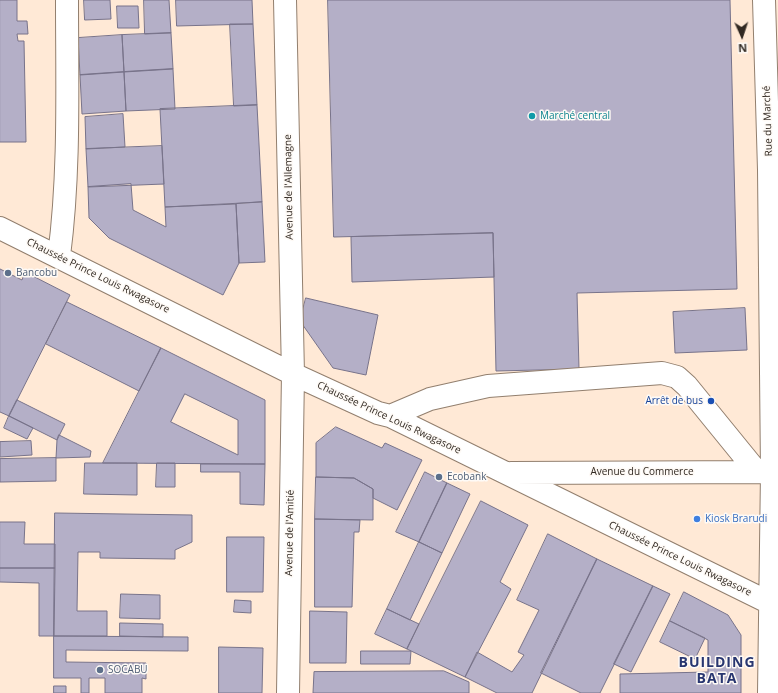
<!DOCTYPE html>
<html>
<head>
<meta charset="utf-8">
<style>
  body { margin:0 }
  #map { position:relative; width:778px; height:693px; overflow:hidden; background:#ffe9d6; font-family:"Open Sans",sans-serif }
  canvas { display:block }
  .north { position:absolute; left:722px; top:16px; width:40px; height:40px; -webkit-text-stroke:3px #fefaf6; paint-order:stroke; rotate:177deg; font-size:11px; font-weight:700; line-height:16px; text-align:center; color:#312922 }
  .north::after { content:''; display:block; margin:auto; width:14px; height:18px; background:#312922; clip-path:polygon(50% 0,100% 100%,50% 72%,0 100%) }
</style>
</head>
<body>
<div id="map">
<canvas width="778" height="693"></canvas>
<div class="north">N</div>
</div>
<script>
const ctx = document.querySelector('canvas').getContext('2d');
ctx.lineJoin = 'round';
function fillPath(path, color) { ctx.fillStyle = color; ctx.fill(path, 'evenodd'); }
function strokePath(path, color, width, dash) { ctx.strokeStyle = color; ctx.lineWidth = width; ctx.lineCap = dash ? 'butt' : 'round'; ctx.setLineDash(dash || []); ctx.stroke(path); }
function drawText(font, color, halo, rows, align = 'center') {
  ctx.font = font + ' "Open Sans",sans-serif'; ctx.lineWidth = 3; ctx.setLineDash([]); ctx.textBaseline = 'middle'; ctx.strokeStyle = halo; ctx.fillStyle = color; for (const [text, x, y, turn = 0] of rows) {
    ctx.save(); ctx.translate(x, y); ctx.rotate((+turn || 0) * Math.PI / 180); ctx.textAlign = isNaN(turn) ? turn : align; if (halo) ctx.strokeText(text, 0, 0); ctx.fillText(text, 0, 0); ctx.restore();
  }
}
const building = new Path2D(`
  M 0,0 L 17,0 L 17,21 L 27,21 L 28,34 L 17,34 L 18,41 L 24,41 L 26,142 L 0,142 Z
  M 84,0 L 110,0 L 111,19 L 85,20 Z
  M 144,0 L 169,0 L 171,33 L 145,34 Z
  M 176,0 L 252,0 L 253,24 L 177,26 Z
  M 328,0 L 730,0 L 737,289 L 577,293 L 579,369 L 496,371 L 493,233 L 334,237 Z
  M 117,6 L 138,6 L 139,28 L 118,28 Z
  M 230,24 L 253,24 L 257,105 L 234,106 Z
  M 171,33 L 173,69 L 124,72 L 122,35 Z
  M 122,35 L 124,72 L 80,75 L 78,38 Z
  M 173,69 L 175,109 L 126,111 L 124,72 Z
  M 124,72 L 126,111 L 82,114 L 80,75 Z
  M 257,105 L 262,202 L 165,207 L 160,109 Z
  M 123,114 L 125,147 L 86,149 L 85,117 Z
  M 162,146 L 164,184 L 88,187 L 86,149 Z
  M 131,184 L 133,210 L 166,227 L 165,207 L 236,204 L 239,263 L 223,295 L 109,238 L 89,218 L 88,187 Z
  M 262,202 L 265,262 L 239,263 L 236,204 Z
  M 493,233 L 494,277 L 352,282 L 351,237 Z
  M 0,269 L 22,280 L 25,272 L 70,295 L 9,416 L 0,412 Z
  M 306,298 L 378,315 L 366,375 L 333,368 L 300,321 Z
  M 67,302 L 161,348 L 139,391 L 46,344 Z
  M 745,308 L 747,350 L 675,353 L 673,312 Z
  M 161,348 L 265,400 L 265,464 L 103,463 ZM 185,394 L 238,420 L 238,455 L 171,422 Z
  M 17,400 L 65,424 L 57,440 L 9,416 Z
  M 9,416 L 33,428 L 27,439 L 4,428 Z
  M 336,427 L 382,448 L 385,443 L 422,460 L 397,510 L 373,498 L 373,489 L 354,478 L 316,477 L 316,443 Z
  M 59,435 L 91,451 L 90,457 L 56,458 L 57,440 Z
  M 31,441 L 32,455 L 0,457 L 0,442 Z
  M 56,458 L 56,481 L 0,482 L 0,459 Z
  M 85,463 L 137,463 L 137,495 L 84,494 Z
  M 157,463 L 175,463 L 175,487 L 156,487 Z
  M 201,464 L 265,464 L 264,505 L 240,504 L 240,472 L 201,472 Z
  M 425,472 L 447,483 L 419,542 L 396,532 Z
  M 316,477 L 354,478 L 373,489 L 373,520 L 315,519 Z
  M 447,483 L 470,494 L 442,553 L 419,542 Z
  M 481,501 L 528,525 L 500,582 L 511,589 L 465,677 L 407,649 Z
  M 55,513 L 192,515 L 192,542 L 175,550 L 175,559 L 100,558 L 100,552 L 78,552 L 77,611 L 107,611 L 107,636 L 54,636 Z
  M 315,519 L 360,520 L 359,532 L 354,532 L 352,607 L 315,607 Z
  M 0,522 L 25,522 L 24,544 L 55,544 L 55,568 L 0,568 Z
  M 548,534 L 597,559 L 532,693 L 497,693 L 465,677 L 477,652 L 512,672 L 524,655 L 518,652 L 539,610 L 517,600 Z
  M 227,537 L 264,537 L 263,592 L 227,592 Z
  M 419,542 L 442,553 L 410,620 L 387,609 Z
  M 597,559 L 653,586 L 600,693 L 581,693 L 541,673 Z
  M 0,568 L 55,568 L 54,636 L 39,636 L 39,583 L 0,582 Z
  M 653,586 L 670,594 L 631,672 L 614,664 Z
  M 684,592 L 728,615 L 741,635 L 741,693 L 620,693 L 620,674 L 708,672 L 708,640 L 670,621 Z
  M 121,594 L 160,595 L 160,619 L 120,618 Z
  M 235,600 L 251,601 L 251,613 L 234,612 Z
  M 387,609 L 419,624 L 407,649 L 375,634 Z
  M 310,611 L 347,612 L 346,663 L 310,663 Z
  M 670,621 L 705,638 L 695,659 L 660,642 Z
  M 120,623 L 163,624 L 163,637 L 120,636 Z
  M 54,636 L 188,637 L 188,651 L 66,650 L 66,662 L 146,663 L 146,679 L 142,678 L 142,693 L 105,693 L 105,678 L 89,678 L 89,693 L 81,693 L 81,678 L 54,678 Z
  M 219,647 L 263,648 L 262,693 L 219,693 Z
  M 361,651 L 411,651 L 410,664 L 361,664 Z
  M 444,671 L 469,682 L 469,693 L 313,693 L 314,672 Z
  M 54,686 L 66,686 L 66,693 L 54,693 Z`);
const minor = new Path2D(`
  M 285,0 L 293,374 L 288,693
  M 764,0 L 769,170 L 772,472 L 769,693
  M 0,228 L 293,374 L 378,413 L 390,416 L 778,607
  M 59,256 C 70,172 67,85 67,0
  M 390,416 L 430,399 L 488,386 L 662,373 L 677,377 L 687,386 L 757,472
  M 511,473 L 767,472`);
const markers = [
  [532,116,4,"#0f9aa8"],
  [8,273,4,"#5c6f8a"],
  [711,401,4,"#1a4fb4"],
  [439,477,4,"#5c6f8a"],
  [697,519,4,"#3f7fe0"],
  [100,670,4,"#5c6f8a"]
];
const cultureNames = [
  ["Marché central",540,116]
];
const streetNames = [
  ["Rue du Marché",768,121,-92],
  ["Avenue de l'Allemagne",289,187,-91],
  ["Chaussée Prince Louis Rwagasore",98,276,26],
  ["Chaussée Prince Louis Rwagasore",389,418,25],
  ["Avenue du Commerce",642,472],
  ["Avenue de l'Amitié",290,533,-89],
  ["Chaussée Prince Louis Rwagasore",680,559,26]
];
const serviceNames = [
  ["Bancobu",16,273],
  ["Ecobank",447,477],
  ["SOCABU",108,670]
];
const transitNames = [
  ["Arrêt de bus",703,401]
];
const shopNames = [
  ["Kiosk Brarudi",705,519]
];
const districtNames = [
  ["BUILDING",717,663],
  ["BATA",717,679]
];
fillPath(building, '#b4afc7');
strokePath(building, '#78738a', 1);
strokePath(minor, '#927f6e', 24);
strokePath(minor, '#fff', 22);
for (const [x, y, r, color] of markers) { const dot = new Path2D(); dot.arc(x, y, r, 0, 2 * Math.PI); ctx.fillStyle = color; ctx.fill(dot); strokePath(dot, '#fefaf6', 1.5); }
drawText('10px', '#0d838f', '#fefaf6', cultureNames, 'left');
drawText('10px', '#312922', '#fefaf6', streetNames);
drawText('10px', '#4e5e75', '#fefaf6', serviceNames, 'left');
drawText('10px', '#164399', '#fefaf6', transitNames, 'right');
drawText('10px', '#366cbe', '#fefaf6', shopNames, 'left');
ctx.letterSpacing = '1px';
drawText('bold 14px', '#283670', '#fefaf6', districtNames);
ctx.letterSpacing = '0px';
</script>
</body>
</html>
